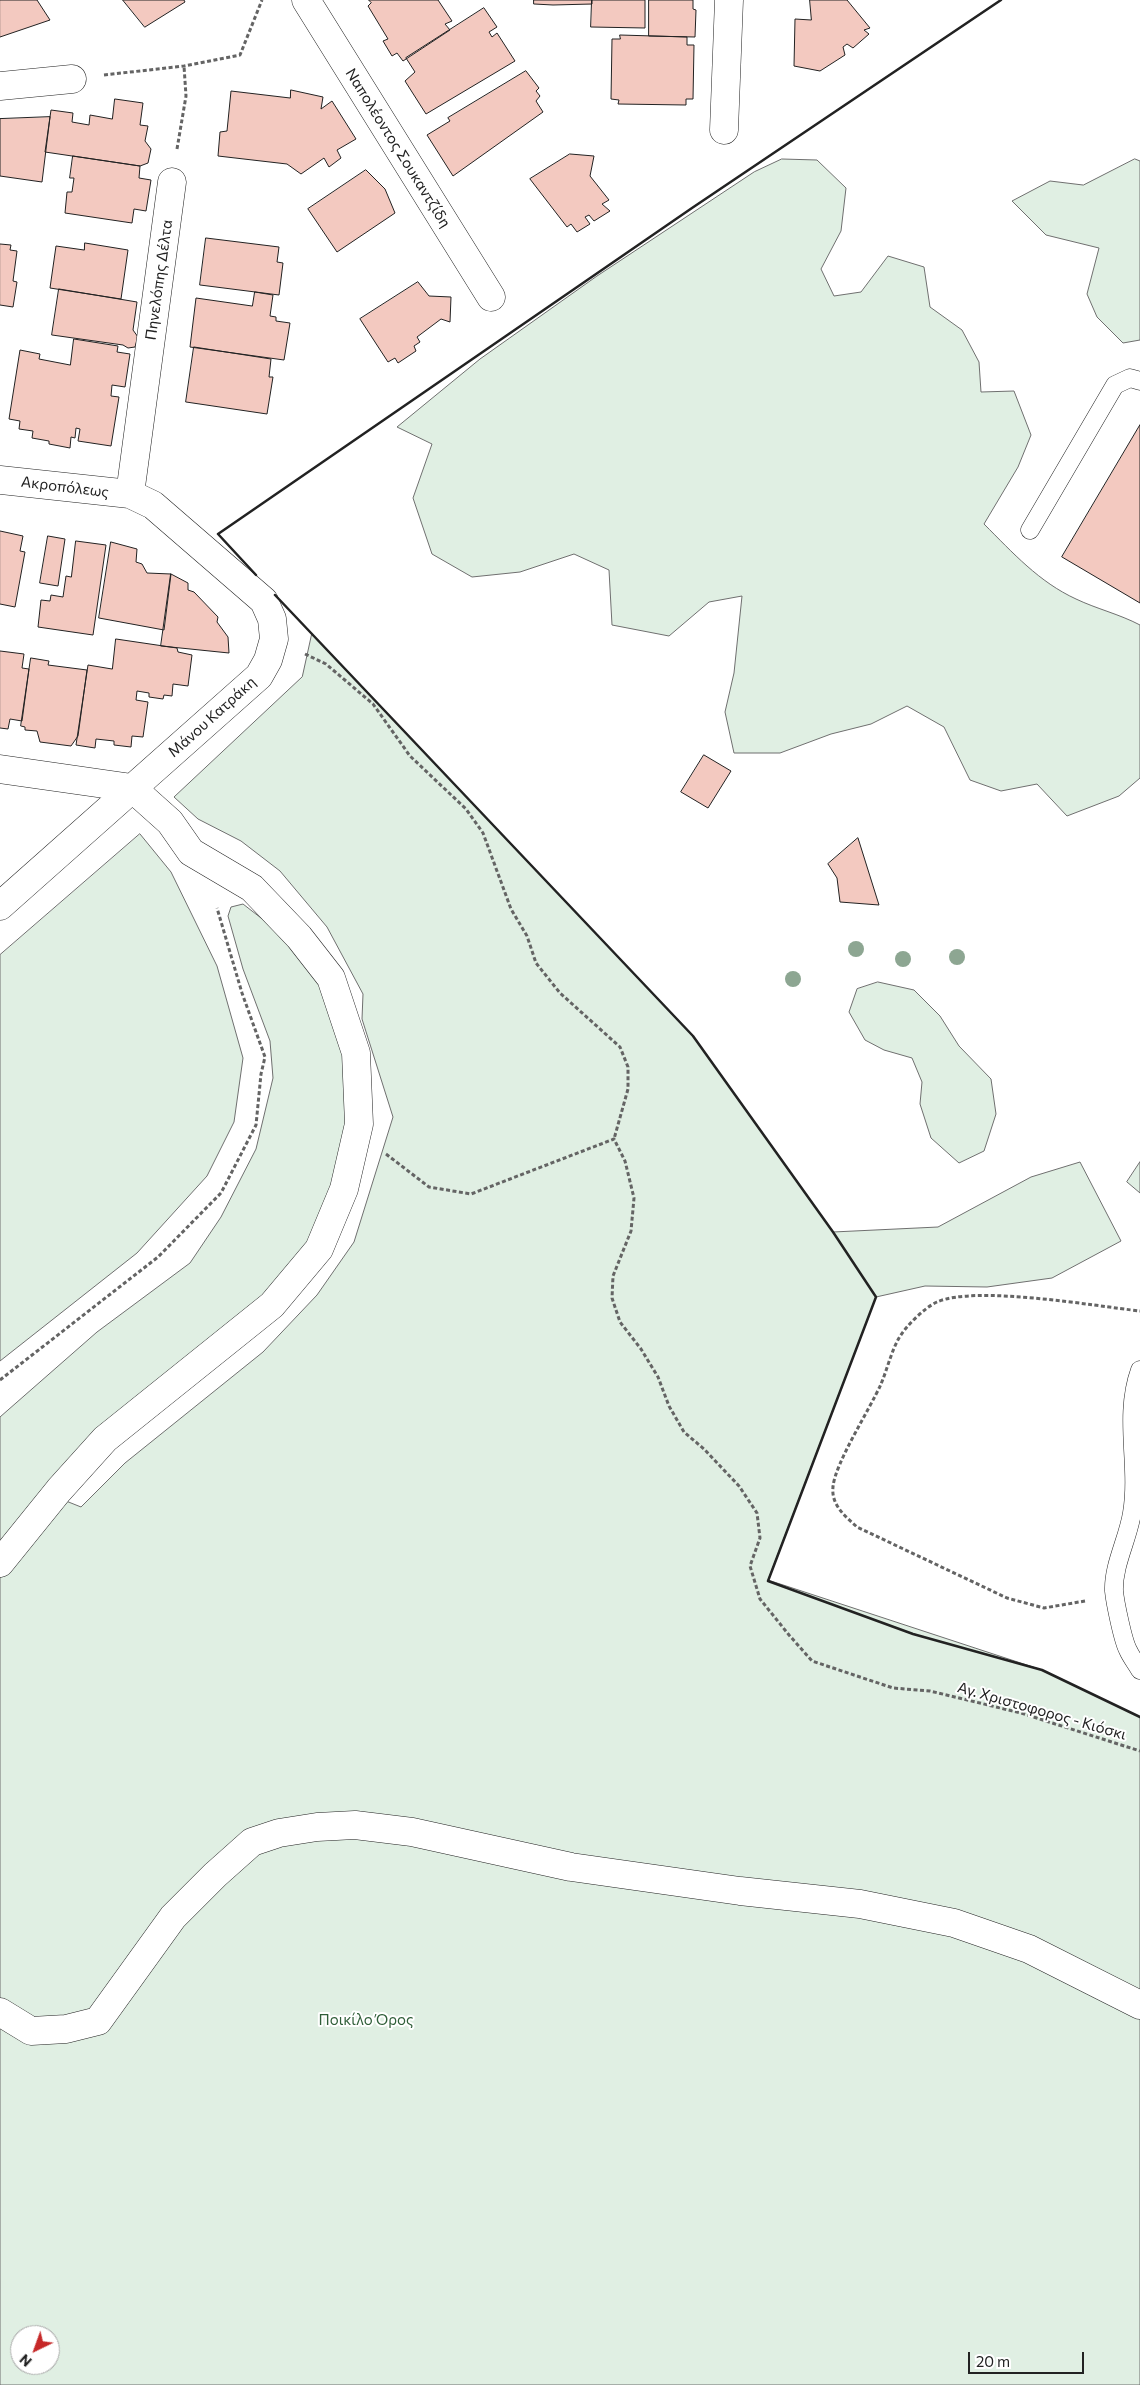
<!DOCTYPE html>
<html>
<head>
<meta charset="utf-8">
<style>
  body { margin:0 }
  #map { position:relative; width:1140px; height:2385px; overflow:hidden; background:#fff; font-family:Commissioner,sans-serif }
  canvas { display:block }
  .north { position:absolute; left:10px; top:2325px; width:50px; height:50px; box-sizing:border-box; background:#fff; border:1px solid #a7a7a7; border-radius:50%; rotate:222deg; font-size:14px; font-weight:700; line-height:20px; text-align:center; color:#222 }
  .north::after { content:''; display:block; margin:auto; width:18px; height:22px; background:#c62828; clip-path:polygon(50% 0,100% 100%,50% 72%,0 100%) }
  .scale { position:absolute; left:968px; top:2352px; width:116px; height:22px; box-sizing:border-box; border:2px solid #222; border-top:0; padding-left:6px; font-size:15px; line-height:18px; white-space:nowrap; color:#222; -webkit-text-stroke:4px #fff; paint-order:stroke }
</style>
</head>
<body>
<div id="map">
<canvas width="1140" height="2385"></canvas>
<div class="north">N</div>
<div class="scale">20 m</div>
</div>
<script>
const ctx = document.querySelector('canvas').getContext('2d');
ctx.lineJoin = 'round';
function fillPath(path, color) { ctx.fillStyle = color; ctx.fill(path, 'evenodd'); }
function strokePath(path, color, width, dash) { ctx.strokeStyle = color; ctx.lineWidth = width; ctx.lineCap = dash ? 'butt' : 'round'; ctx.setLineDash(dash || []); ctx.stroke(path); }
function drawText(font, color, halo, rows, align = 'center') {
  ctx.font = font + ' Commissioner,sans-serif'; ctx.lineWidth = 4; ctx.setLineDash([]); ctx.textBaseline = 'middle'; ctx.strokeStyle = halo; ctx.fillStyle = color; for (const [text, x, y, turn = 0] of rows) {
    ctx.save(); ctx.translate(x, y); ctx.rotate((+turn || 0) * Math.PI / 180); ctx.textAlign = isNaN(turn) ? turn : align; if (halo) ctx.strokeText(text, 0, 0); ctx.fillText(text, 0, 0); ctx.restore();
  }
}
const green = new Path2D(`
  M 782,159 L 817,160 L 846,188 L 841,231 L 821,269 L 834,296 L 861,292 L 888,256 L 924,267 L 930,307 L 962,330 L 979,362 L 981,392 L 1014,391 L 1031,435 L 1018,467 L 984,524 C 1013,553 1039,582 1076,599 C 1097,609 1119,614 1140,625 L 1140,778 L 1119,796 L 1067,816 L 1037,784 L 1001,791 L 970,780 L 944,727 L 907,706 L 871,724 L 831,734 L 780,753 L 734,753 L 725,712 L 734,673 L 742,596 L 709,602 L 669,636 L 612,625 L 609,570 L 574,554 L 520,572 L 472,577 L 432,554 L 413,498 L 432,444 L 397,427 L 480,359 L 597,276 L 754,172 Z
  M 1135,159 L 1140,161 L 1140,340 L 1123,343 L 1097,317 L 1087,294 L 1099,248 L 1046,235 L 1012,201 L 1050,181 L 1083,185 Z
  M 312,634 L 693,1036 L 833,1232 L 938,1227 L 1031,1177 L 1080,1162 L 1121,1241 L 1052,1278 L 987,1287 L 925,1286 L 876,1297 L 768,1580 L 1042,1670 L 1140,1717 L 1140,2385 L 0,2385 L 0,1417 L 97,1332 L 190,1263 L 221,1217 L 256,1149 L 273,1078 L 270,1041 L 243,969 L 228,916 L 231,907 L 243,904 L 279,932 L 323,987 L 349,1057 L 350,1125 L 337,1180 L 308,1249 L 267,1296 L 46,1493 L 81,1507 L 125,1463 L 263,1352 L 317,1295 L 354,1242 L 393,1117 L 362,1019 L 363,994 L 327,927 L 280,871 L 241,841 L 198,819 L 174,797 L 302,677 ZM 20,2335 L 50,2335 L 50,2365 L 20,2365 Z
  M 140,834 L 171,872 L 217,966 L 243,1058 L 234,1122 L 207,1176 L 137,1253 L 0,1361 L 0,955 Z
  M 878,982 L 914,990 L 940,1016 L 959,1046 L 991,1079 L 996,1114 L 984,1151 L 959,1163 L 931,1138 L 920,1104 L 922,1082 L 912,1058 L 884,1050 L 865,1040 L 849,1012 L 857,989 Z
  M 1140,1162 L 1140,1193 L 1127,1182 Z`);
const building = new Path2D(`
  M 0,0 L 37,0 L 50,20 L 0,37 Z
  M 123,0 L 184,0 L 185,2 L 145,27 Z
  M 369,0 L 438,0 L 452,21 L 445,24 L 450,30 L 403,61 L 397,53 L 392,56 L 383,41 L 388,39 L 368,6 L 371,3 Z
  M 534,0 L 592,0 L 592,4 L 553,5 L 534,4 Z
  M 592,0 L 645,0 L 645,28 L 591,27 Z
  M 649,0 L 693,0 L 693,9 L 696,10 L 695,37 L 649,36 Z
  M 810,0 L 847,0 L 870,28 L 864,30 L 869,34 L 853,48 L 847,44 L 843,47 L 845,55 L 820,71 L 794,66 L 795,19 L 811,20 Z
  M 484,8 L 497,27 L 489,32 L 492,37 L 497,33 L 515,61 L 426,114 L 405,81 L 415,72 L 406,58 Z
  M 620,35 L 687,37 L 687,45 L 694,45 L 693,99 L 686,99 L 686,105 L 618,104 L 619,100 L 611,99 L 612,39 L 620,39 Z
  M 526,71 L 539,88 L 536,91 L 540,96 L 536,101 L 543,112 L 453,176 L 427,135 L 450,121 L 448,118 Z
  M 291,90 L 323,97 L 321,109 L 332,101 L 356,139 L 337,150 L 341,158 L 329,167 L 324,158 L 301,174 L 287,164 L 218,156 L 220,132 L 227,131 L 231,91 L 290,98 Z
  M 115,99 L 143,103 L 140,125 L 148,126 L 145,141 L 151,149 L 148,163 L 140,166 L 45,152 L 51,110 L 73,113 L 72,122 L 89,125 L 90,115 L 112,119 Z
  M 50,117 L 42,182 L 0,176 L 0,119 Z
  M 570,154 L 594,156 L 590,176 L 609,200 L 602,204 L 610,211 L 594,221 L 589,215 L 585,217 L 590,224 L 577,232 L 571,224 L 567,227 L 530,179 Z
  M 73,156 L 140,166 L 139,178 L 151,180 L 146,211 L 134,209 L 132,223 L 65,213 L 67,192 L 72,192 L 74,178 L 70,178 Z
  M 366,170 L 385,189 L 395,213 L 337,252 L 308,209 Z
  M 206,238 L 279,247 L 277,262 L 283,263 L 279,295 L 200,285 Z
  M 85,243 L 128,250 L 121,299 L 50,288 L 56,246 L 84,250 Z
  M 0,244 L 11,245 L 10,250 L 17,251 L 13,281 L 17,282 L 13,307 L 0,305 Z
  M 418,282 L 429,296 L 451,297 L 450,322 L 441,319 L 417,337 L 420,342 L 414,346 L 416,351 L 398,363 L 395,358 L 388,362 L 360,319 Z
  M 59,289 L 137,302 L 133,330 L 138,337 L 135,347 L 128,348 L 123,345 L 52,335 Z
  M 255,292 L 273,295 L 270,316 L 276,317 L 276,321 L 290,323 L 284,360 L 190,347 L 196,298 L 252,306 Z
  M 74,339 L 118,346 L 117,352 L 130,354 L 125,387 L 112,385 L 111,396 L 119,397 L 111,446 L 78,441 L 80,429 L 76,428 L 75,438 L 71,437 L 70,448 L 49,444 L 49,441 L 32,438 L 33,431 L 19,429 L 20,421 L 9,419 L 20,350 L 40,354 L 39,359 L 70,365 Z
  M 194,347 L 271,359 L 269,377 L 273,377 L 267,414 L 186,402 Z
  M 1140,425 L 1140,603 L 1062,557 Z
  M 0,531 L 23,536 L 20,551 L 25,552 L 15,607 L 0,604 Z
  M 48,536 L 65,539 L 58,586 L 40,583 Z
  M 76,541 L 106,545 L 93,635 L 38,627 L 41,600 L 50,601 L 51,595 L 63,597 L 66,576 L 71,577 Z
  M 111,542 L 137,549 L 136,562 L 142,564 L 147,573 L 171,574 L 164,630 L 99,618 Z
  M 171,574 L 188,583 L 188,590 L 194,592 L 218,617 L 217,622 L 228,637 L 229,653 L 161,646 Z
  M 116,639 L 177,648 L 178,652 L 192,655 L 188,686 L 173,684 L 172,696 L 164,695 L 163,699 L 149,697 L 149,693 L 137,691 L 136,700 L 148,702 L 143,737 L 132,736 L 131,747 L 114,745 L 114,741 L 96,739 L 95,748 L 76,745 L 88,665 L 112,669 Z
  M 0,651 L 24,654 L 22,668 L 29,669 L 22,721 L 10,719 L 8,729 L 0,728 Z
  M 31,658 L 49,661 L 48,665 L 87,670 L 78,736 L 71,746 L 40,742 L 37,731 L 25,730 L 25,727 L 21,726 Z
  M 704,755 L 731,771 L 708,808 L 681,792 Z
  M 858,838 L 879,905 L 840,902 L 837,878 L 828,864 Z`);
const path = new Path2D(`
  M 104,75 L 184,66 L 240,55 L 262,0
  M 177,149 L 186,96 L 184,66
  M 305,654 L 326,664 L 373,704 L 410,756 L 466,809 L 483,833 L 511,909 L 527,936 L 536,963 L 560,993 L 620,1047 L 628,1067 L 628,1089 L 614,1139
  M 386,1154 L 429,1187 L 471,1194 L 614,1139 L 625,1161 L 634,1198 L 631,1231 L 613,1276 L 612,1298 L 620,1322 L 641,1349 L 658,1377 L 669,1406 L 684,1432 L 704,1449 L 739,1486 L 757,1513 L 760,1538 L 750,1566 L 760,1599 L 789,1635 L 812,1661 L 893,1688 L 930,1691 L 1021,1713 L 1140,1751
  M 0,1380 L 158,1257 L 221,1193 L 256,1125 L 261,1074 L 265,1057 L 242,993 L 217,908
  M 1085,1601 L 1044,1608 L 1007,1598 L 857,1527 C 845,1516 831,1505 833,1487 C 835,1463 870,1409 881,1384 C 887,1370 891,1352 899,1338 C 906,1326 924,1308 937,1302 C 975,1285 1095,1306 1140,1311`);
const lane = new Path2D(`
  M 1030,530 L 1115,385 L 1130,378 L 1140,381
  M 1140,1370 C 1123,1417 1140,1465 1132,1513 C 1128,1539 1113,1565 1114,1591 C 1115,1602 1123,1641 1128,1650 C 1131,1657 1136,1663 1140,1670`);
const street = new Path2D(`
  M 306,0 L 491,297
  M 0,86 L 72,79
  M 724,130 L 729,0
  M 0,480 L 130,494 L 153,505 L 264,601 L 272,619 L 274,639 L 268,660 L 259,676 L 0,906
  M 130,494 L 172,182
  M 0,769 L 132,788 L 170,822 L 191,852 L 252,888 L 299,937 L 331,978 L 356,1053 L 359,1124 L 344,1189 L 319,1249 L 272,1305 L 105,1439 L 59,1490 L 0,1563
  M 0,2012 L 31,2031 L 66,2029 L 98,2021 L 173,1917 L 215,1875 L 252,1842 L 279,1833 L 317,1827 L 355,1825 L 412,1832 L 571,1867 L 740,1891 L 860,1904 L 954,1923 L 1029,1949 L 1140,2005`);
const wall = new Path2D(`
  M 256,575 L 218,534 L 692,208 L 1001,0
  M 275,595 L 693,1036 L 833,1232 L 876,1297 L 768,1581 L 913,1634 L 1042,1670 L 1140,1717`);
const trees = [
  [856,949],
  [957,957],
  [903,959],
  [793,979]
];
const streetNames = [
  ["Ναπολέοντος Σουκαντζίδη",398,148,58],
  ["Πηνελόπης Δέλτα",159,280,-82],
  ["Ακροπόλεως",65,487,7],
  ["Μάνου Κατράκη",212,717,-42],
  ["Αγ. Χριστοφορος - Κιόσκι",1042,1711,16]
];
const parkNames = [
  ["Ποικίλο Όρος",366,2020]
];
fillPath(green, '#e0efe3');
strokePath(green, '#6f6f6f', 1);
fillPath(building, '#f3c9c0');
strokePath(building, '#222', 1);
strokePath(lane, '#222', 19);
strokePath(street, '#222', 29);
strokePath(path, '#646464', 3, [4, 2.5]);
strokePath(lane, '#fff', 18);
strokePath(street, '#fff', 28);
strokePath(wall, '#222', 2.5);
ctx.fillStyle = '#8da692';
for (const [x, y] of trees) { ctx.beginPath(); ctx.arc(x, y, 8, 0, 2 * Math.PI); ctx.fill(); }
drawText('15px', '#222', '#fff', streetNames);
drawText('15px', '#2f5e38', '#fff', parkNames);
</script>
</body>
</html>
